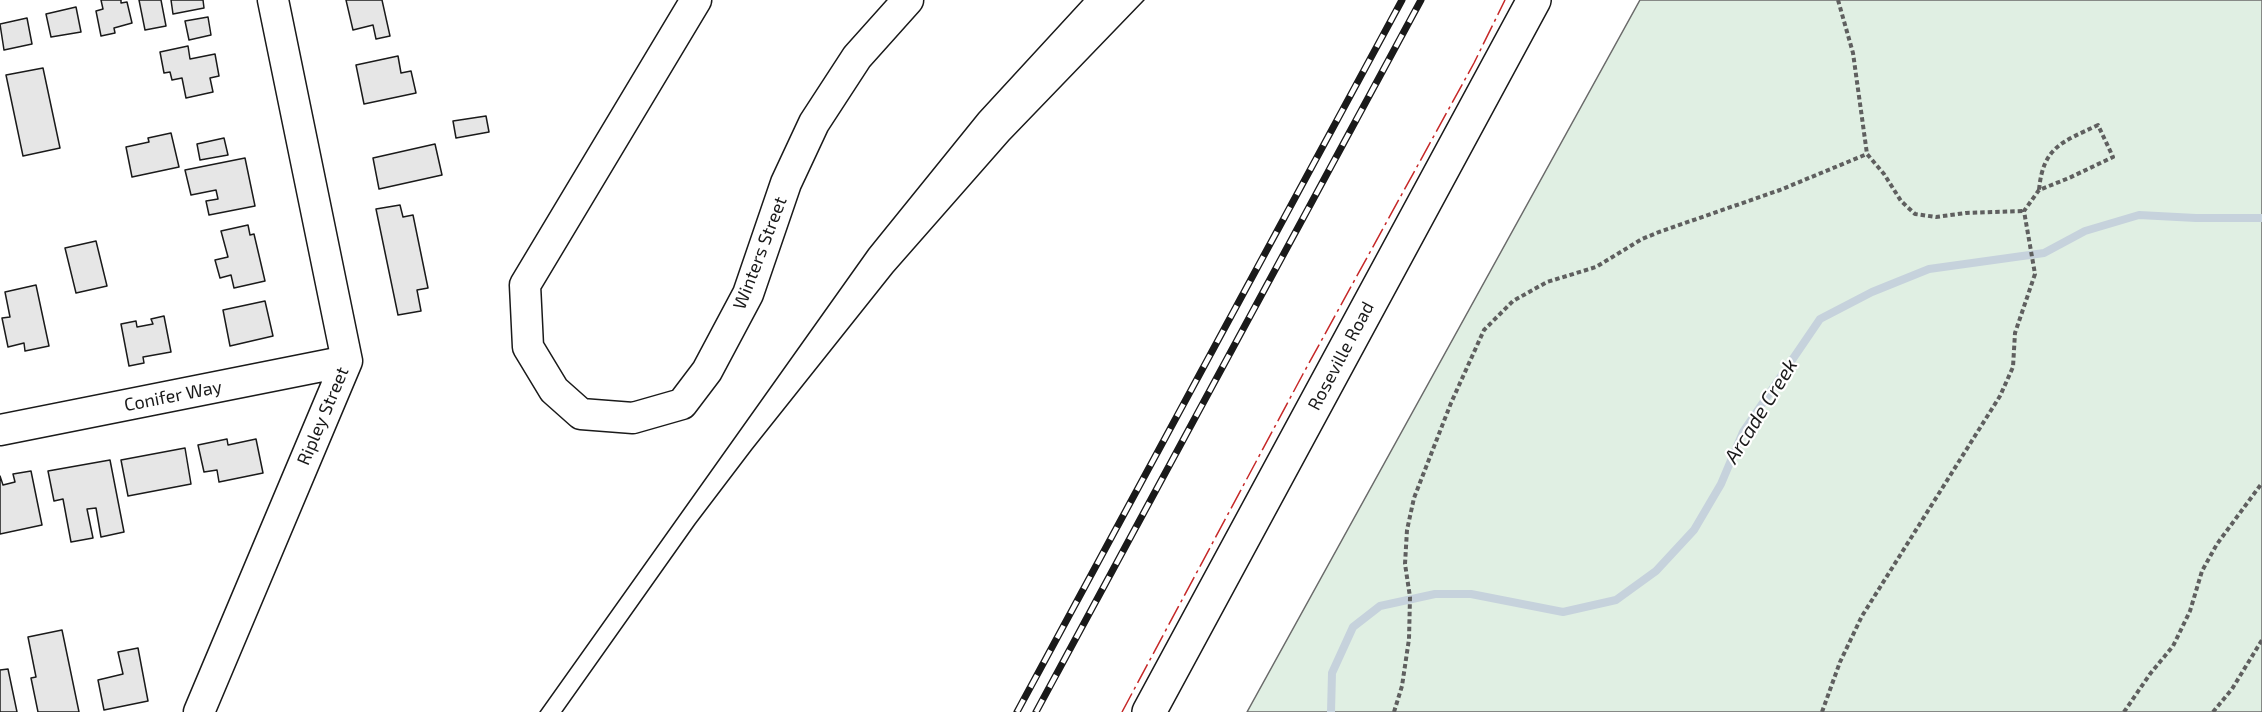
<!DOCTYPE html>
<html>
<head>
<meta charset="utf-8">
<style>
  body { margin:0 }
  canvas { display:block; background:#fff }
</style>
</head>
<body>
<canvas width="2262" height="712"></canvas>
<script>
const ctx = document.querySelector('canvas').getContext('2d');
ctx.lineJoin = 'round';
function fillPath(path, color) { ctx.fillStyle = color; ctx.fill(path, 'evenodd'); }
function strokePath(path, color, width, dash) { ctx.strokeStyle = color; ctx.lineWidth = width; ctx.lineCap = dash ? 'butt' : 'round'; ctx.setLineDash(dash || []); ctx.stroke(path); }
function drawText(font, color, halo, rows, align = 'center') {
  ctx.font = font + ' "Exo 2",sans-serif'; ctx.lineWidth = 4.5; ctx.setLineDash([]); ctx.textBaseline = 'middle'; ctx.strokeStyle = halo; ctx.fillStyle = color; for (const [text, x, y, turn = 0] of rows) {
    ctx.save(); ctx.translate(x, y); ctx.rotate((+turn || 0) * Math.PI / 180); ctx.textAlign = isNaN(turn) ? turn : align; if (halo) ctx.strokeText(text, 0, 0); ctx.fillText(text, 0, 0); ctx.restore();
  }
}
const green = new Path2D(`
  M 1640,0 L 2262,0 L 2262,712 L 1247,712 Z`);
const stream = new Path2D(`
  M 1331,712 L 1332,673 L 1353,627 L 1380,606 L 1435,594 L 1471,594 L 1563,612 L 1616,600 L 1656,571 L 1694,530 L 1721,484 L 1743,432 L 1820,319 L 1872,292 L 1929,269 L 2044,253 L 2085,231 L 2139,215 L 2196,218 L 2262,218`);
const building = new Path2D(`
  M 101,0 L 121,0 L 121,3 L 127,2 L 132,23 L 114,28 L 115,33 L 101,36 L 96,11 L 103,9 Z
  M 139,0 L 161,0 L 166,26 L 145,30 Z
  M 171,0 L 203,0 L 204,8 L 173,14 Z
  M 346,0 L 382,0 L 390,36 L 376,39 L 373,25 L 353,30 Z
  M 76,7 L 81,32 L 51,37 L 46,14 Z
  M 208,17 L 211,35 L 189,40 L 185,21 Z
  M 27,18 L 32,44 L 4,50 L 0,24 Z
  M 188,46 L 190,59 L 215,54 L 219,76 L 210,78 L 213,92 L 186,98 L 182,78 L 172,80 L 170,72 L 164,73 L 160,52 Z
  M 398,56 L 401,73 L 411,71 L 416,93 L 364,104 L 356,65 Z
  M 43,68 L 60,148 L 23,156 L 6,75 Z
  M 486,116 L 489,132 L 456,138 L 453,121 Z
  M 171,133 L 179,167 L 132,177 L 126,147 L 149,142 L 148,138 Z
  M 224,138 L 228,155 L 200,160 L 197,144 Z
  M 435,144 L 442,175 L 379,189 L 373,158 Z
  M 245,158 L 255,206 L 209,215 L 206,201 L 218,199 L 216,190 L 191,195 L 185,170 Z
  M 400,205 L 403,217 L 413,215 L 428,288 L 417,290 L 421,311 L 398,315 L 376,209 Z
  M 248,225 L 250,235 L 254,234 L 265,281 L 234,288 L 231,275 L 220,278 L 215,260 L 228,257 L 221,231 Z
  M 96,241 L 107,286 L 76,293 L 65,248 Z
  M 36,285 L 49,346 L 25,351 L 24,343 L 8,347 L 2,318 L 10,317 L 5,292 Z
  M 265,301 L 273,336 L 230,346 L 223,310 Z
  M 164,316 L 171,352 L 143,357 L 144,363 L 129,366 L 121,324 L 136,321 L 137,327 L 153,324 L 151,319 Z
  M 227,439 L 228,445 L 256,439 L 263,473 L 219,482 L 217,470 L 204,472 L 198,445 Z
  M 185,448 L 191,484 L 128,496 L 121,460 Z
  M 110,460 L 124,532 L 101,537 L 96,508 L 87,509 L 93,538 L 71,542 L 63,499 L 54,501 L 48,471 Z
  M 31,471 L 42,525 L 0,534 L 0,476 L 3,485 L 15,482 L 13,474 Z
  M 62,630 L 79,712 L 38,712 L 31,678 L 36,677 L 28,637 Z
  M 138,648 L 148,701 L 104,710 L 98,680 L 123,674 L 118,652 Z
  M 8,669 L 17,712 L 0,712 L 0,670 Z`);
const path = new Path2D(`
  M 1838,0 L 1853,53 L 1867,154 L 1884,174 L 1901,201 L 1915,214 L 1936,217 L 1966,213 L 2024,211
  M 1394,712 L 1402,686 L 1409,639 L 1410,597 L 1405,564 L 1407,530 L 1414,498 L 1451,403 L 1484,330 L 1513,301 L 1547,282 L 1596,267 L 1642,239 L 1659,232 L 1780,190 L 1867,154
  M 1822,712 L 1840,662 L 1862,616 L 2000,396 L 2013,367 L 2015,333 L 2035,274 L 2024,211 L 2039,190 L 2069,178 L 2113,157 L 2098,125 C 2063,142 2043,146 2039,190
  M 2124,712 L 2150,674 L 2173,646 L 2190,611 L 2202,571 L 2217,544 L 2262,483
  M 2213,712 L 2232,689 L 2262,640`);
const minor = new Path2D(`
  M 696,0 L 525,285 L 528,347 L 554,390 L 581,414 L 633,418 L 682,404 L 707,371 L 748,294 L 786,183 L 814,123 L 857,57 L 908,0
  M 0,430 L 347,361
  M 199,712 L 347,361 L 273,0`);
const major = new Path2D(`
  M 1149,712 L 1534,0`);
const tram = new Path2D(`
  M 540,712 L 869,249 L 979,113 L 1083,0
  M 562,712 L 695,524 L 752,449 L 893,272 L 1009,140 L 1144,0`);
const rail = new Path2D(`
  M 1017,712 L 1402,0
  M 1036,712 L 1421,0`);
const power = new Path2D(`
  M 1122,712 L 1303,374 L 1474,63 L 1505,0`);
const streetNames = [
  ["Winters Street",760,253,-69],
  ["Roseville Road",1341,356,-62],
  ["Conifer Way",173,396,-11],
  ["Ripley Street",323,416,-67]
];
const waterNames = [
  ["Arcade Creek",1761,411,-58]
];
fillPath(green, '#e0efe3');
strokePath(green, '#6a6a6a', 1.5);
strokePath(stream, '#c6d2dc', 8);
fillPath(building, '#e6e6e6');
strokePath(building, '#1a1a1a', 1.5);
strokePath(minor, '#1a1a1a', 33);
strokePath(major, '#1a1a1a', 36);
strokePath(path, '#5f5f5f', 4, [4.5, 3]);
strokePath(minor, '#fff', 30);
strokePath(major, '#fff', 33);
strokePath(tram, '#1a1a1a', 1.5);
strokePath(rail, '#1a1a1a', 7);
strokePath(rail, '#fff', 4.5, [14]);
strokePath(power, '#c62828', 1.5, [21, 4.5, 3, 4.5]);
drawText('18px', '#1a1a1a', '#fff', streetNames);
drawText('italic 20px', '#1a1a1a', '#fff', waterNames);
</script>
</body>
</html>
